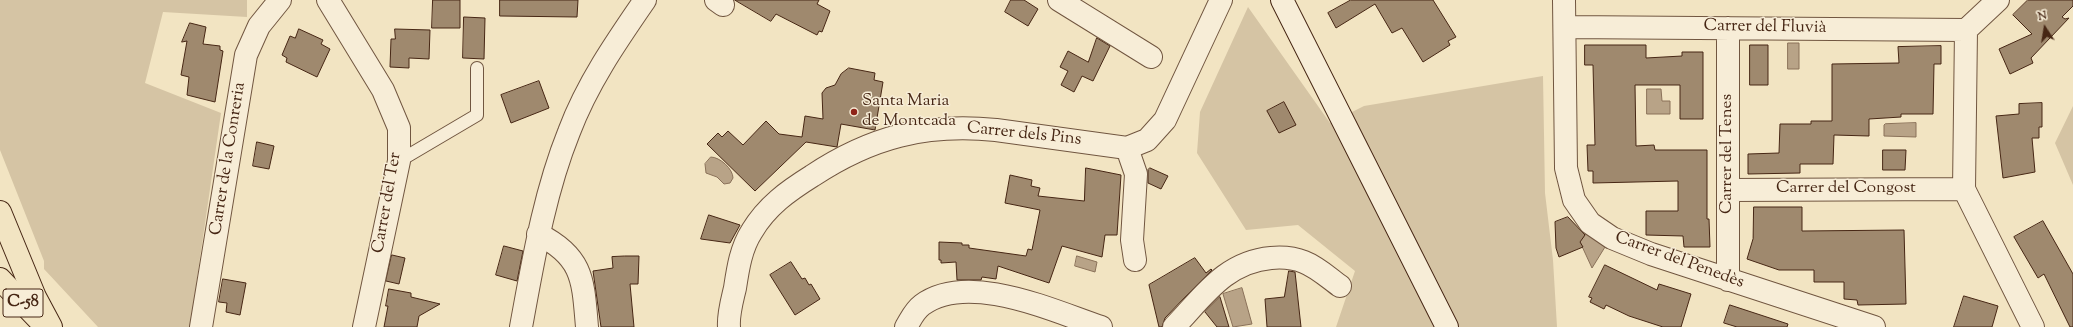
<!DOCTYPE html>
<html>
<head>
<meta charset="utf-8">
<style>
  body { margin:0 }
  #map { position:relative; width:2073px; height:327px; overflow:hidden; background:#f2e4c2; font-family:"Sorts Mill Goudy",serif }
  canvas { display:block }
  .north { position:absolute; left:2025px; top:8px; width:40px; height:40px; -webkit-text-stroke:3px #f7edd7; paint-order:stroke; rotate:348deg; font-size:11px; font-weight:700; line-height:16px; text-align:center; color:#462614 }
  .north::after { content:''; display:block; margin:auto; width:14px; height:18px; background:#462614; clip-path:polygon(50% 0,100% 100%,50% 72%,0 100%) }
</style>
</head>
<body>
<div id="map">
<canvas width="2073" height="327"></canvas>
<div class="north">N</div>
</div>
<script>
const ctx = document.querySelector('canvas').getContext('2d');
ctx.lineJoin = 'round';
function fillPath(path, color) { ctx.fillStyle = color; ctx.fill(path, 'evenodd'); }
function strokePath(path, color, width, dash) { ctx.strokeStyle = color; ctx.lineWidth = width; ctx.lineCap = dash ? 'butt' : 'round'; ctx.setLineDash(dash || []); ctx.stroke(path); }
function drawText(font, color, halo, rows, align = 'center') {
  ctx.font = font + ' "Sorts Mill Goudy",serif'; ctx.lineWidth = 3; ctx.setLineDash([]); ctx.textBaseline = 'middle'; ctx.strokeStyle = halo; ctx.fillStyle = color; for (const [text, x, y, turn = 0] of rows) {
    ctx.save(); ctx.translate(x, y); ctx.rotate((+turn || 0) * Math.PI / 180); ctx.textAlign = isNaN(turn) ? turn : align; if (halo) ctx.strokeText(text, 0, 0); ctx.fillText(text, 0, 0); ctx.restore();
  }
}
const green = new Path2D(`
  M 0,0 L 247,0 L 247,17 L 163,12 L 145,83 L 221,113 L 190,327 L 98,327 L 44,269 L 44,261 L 0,150 Z
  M 1248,7 L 1330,123 L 1364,106 L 1543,76 L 1545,193 L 1553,260 L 1557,327 L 1336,327 L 1355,271 L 1298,225 L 1246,230 L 1197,153 L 1200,112 Z
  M 2073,106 L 2073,185 L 2055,143 Z`);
const water = new Path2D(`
  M 1788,43 L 1799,43 L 1799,69 L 1788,69 Z
  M 1647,89 L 1661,89 L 1662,101 L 1670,101 L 1670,114 L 1647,114 Z
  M 1916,123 L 1916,137 L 1884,136 L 1884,125 L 1885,124 Z
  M 711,157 C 720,157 733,169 733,178 L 730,183 L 724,184 L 717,177 L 706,173 L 705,164 Z
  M 1587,233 L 1605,247 L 1592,268 L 1580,242 Z
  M 1077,256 L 1097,262 L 1095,272 L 1075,266 Z
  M 1242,288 L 1252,324 L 1233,327 L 1223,294 Z`);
const building = new Path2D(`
  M 433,0 L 460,0 L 460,28 L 432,28 Z
  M 500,0 L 578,0 L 577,17 L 500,16 Z
  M 735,0 L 819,0 L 817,4 L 830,11 L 822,32 L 819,31 L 817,35 L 776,14 L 771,21 Z
  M 1011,0 L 1024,0 L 1038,9 L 1028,26 L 1005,12 Z
  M 1351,0 L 1433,0 L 1456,37 L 1448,41 L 1450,45 L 1423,62 L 1402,28 L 1392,33 L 1375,4 L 1336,28 L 1328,13 Z
  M 2028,0 L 2073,0 L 2073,6 L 2062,17 L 2065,19 L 2069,18 L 2031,58 L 2033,63 L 2010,74 L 1999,49 L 2032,34 L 2013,15 Z
  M 464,17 L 485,18 L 484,59 L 463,58 Z
  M 190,23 L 206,27 L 203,44 L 220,46 L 220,50 L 223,51 L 215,102 L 187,95 L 189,77 L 181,75 L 187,41 L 182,42 Z
  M 299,29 L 323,40 L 321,44 L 330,49 L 317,77 L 286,62 L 287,58 L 282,55 L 290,36 L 295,38 Z
  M 395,29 L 430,30 L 429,59 L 409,58 L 409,68 L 390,67 L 391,39 L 395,39 Z
  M 1097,38 L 1110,46 L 1093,81 L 1082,76 L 1074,92 L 1061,85 L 1068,71 L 1060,67 L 1068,51 L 1088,62 Z
  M 1585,45 L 1646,45 L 1646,58 L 1682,56 L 1682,52 L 1703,52 L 1703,119 L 1680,119 L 1680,85 L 1635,85 L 1636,146 L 1654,145 L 1655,150 L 1707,150 L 1707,219 L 1709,219 L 1710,247 L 1684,247 L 1683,236 L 1646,235 L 1646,211 L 1678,211 L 1678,181 L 1593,183 L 1593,171 L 1588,171 L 1587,145 L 1595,145 L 1593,65 L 1585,65 Z
  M 1750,45 L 1768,45 L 1768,85 L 1750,85 Z
  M 1941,46 L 1941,64 L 1934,64 L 1933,114 L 1901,114 L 1901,117 L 1869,119 L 1869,136 L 1834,135 L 1833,164 L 1800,164 L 1800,173 L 1748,174 L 1748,154 L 1779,153 L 1780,124 L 1811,124 L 1811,121 L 1832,121 L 1832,64 L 1899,63 L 1898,47 Z
  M 849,68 L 875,73 L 874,80 L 883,82 L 875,130 L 841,124 L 837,147 L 806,142 L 755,191 L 707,144 L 718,133 L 722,137 L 728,131 L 743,145 L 766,121 L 779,134 L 802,137 L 805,116 L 823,119 L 822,93 L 826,88 L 835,85 L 841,74 Z
  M 539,81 L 549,108 L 511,123 L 501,95 Z
  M 1284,102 L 1296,125 L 1279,133 L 1267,111 Z
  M 2042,103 L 2042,127 L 2039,127 L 2039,138 L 2032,138 L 2035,172 L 2003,178 L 1996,116 L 2019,114 L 2019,104 Z
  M 257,142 L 274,146 L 269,169 L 253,166 Z
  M 1883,150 L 1906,150 L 1905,170 L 1883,170 Z
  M 1086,168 L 1121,175 L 1117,235 L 1105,235 L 1102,257 L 1062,246 L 1049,283 L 998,266 L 996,279 L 982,277 L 981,280 L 957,280 L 956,262 L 941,263 L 941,260 L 939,260 L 939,242 L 962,243 L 962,245 L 969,245 L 969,248 L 1026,256 L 1028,249 L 1032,250 L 1040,210 L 1005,203 L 1010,175 L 1032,180 L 1031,186 L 1040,188 L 1038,196 L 1084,201 Z
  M 1150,168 L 1168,176 L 1161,189 L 1148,183 L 1148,170 Z
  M 1754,207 L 1802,207 L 1802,231 L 1904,230 L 1906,304 L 1858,305 L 1857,300 L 1844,299 L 1844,282 L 1814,282 L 1814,270 L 1779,270 L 1747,259 L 1753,239 Z
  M 709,215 L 740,225 L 730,243 L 701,239 Z
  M 1568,217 L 1585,235 L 1580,242 L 1583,247 L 1559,257 L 1556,248 L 1555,222 Z
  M 2043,221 L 2073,274 L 2073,327 L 2070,327 L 2044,274 L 2038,278 L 2014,237 Z
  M 504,246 L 523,251 L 517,281 L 496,275 Z
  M 392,255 L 405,258 L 399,284 L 386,281 Z
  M 625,256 L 639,256 L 638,284 L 630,284 L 634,327 L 601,327 L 593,271 L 613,268 L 612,257 Z
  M 1195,258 L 1206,273 L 1211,269 L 1212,270 L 1186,296 L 1165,318 L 1162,327 L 1159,327 L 1149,285 Z
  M 791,262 L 802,279 L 805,278 L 809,285 L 811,284 L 820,299 L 795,315 L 770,275 Z
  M 1605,265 L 1657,290 L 1659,284 L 1691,294 L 1681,327 L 1663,327 L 1629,316 L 1606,305 L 1604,309 L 1590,302 L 1592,298 L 1589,297 Z
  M 1289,271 L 1295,272 L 1301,327 L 1267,327 L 1265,299 L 1284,297 Z
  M 223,279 L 246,283 L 240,315 L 226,312 L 227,303 L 219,302 Z
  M 389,289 L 411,293 L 411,297 L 440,304 L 419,316 L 417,327 L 384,327 L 388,306 L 386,306 Z
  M 1964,296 L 1998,306 L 1992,327 L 1954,327 Z
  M 1220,297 L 1229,327 L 1217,327 L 1205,312 Z
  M 1730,305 L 1788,324 L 1787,327 L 1737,327 L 1724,323 Z`);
const service = new Path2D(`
  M 399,161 L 477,115 L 477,68`);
const minor = new Path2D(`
  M 328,0 L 383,90 L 399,128 L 399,161 L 364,327
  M 716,0 L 723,5
  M 1059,0 L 1151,57
  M 1564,0 L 1566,168 L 1574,200 L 1590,223 L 1612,238 L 1651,254 L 1874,327
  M 1998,0 L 1966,30 L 1964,189 L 2033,327
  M 1565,27 L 1966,30
  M 1728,28 L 1728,280
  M 1127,148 L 1136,174 L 1132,240 L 1135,260
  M 1728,190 L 1964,189
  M 538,234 C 584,257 583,281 587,327
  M 201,327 L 246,55 L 259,26 L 280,0
  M 521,327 C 533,262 544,194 569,132 C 587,84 616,42 645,0
  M 729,327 C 728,314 732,301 735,288 C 738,268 741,248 752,231 C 767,206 788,191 812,176 C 871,137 925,123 996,130 L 1127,148 L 1147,140 L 1165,120 L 1221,0
  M 906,327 C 911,319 914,311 922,305 C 968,271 1053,311 1101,327
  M 1174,327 C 1203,297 1225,262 1271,258 C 1282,257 1294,258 1304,262 C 1317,267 1329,278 1340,286`);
const secondary = new Path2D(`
  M 1282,0 L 1447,327`);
const trunk = new Path2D(`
  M 0,212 L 35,297 L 51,327`);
const motorway = new Path2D(`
  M 0,279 L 46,327`);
const markers = [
  [854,112,4,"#8f2418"]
];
const shields = [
  [23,303,40]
];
const shieldNames = [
  ["C-58",23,303]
];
const streetNames = [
  ["Carrer del Fluvià",1765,28,1],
  ["Carrer dels Pins",1024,135,6],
  ["Carrer del Tenes",1728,154,-90],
  ["Carrer de la Conreria",229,159,-81],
  ["Carrer del Congost",1846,189],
  ["Carrer del Ter",388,203,-80],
  ["Carrer del Penedès",1679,261,20]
];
const poiNames = [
  ["Santa Maria",862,102],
  ["de Montcada",862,122]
];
fillPath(green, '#d5c4a4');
fillPath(water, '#b8a387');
strokePath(water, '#8a7159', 1);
fillPath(building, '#9f896e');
strokePath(building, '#462614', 1);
strokePath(service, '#715640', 14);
strokePath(minor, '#715640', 24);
strokePath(secondary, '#462614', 24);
strokePath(trunk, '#462614', 24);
strokePath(motorway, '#462614', 24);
strokePath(service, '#f7edd7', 12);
strokePath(minor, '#f7edd7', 22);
strokePath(secondary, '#f7edd7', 22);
strokePath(trunk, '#f2e4c2', 22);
strokePath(motorway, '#f2e4c2', 22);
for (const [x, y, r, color] of markers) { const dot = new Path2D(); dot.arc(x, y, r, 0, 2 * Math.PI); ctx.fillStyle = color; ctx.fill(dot); strokePath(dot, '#f7edd7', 1.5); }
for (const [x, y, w] of shields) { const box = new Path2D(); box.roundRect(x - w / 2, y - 14, w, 28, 3); ctx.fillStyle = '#f7edd7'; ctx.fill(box); strokePath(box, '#462614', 1); }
drawText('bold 16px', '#462614', null, shieldNames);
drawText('17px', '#462614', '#f7edd7', streetNames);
drawText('17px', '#462614', '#f7edd7', poiNames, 'left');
</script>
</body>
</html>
